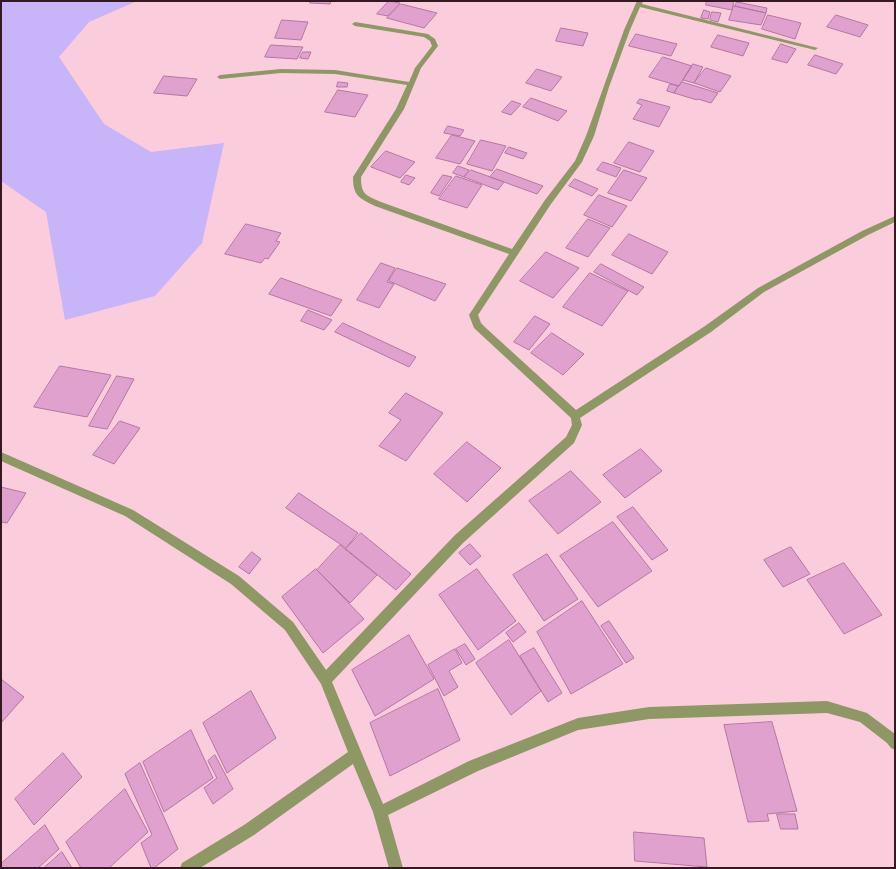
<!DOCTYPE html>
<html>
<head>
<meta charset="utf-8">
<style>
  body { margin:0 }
  #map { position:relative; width:896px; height:869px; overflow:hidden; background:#fbccdb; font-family:"IBM Plex Sans",sans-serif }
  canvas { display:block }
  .frame { position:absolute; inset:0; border:2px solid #341822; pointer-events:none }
</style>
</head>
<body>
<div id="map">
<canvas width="896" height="869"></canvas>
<div class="frame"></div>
</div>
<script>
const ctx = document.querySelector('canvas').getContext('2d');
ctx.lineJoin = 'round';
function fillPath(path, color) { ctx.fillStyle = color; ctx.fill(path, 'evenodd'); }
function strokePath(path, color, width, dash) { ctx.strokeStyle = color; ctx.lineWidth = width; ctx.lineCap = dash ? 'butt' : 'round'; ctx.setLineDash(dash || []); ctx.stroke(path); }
const green = new Path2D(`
  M 1,1 L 137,1 L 89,22 L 59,57 L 104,124 L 151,152 L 224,143 L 202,243 L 155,296 L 65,320 L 46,212 L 1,181 Z`);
const building = new Path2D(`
  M 310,1 L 331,1 L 330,4 L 310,3 Z
  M 389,1 L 400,3 L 388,16 L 377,14 Z
  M 707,1 L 734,1 L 732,10 L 706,5 Z
  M 737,2 L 767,8 L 766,13 L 735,6 Z
  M 401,4 L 437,13 L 424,28 L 387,18 Z
  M 734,6 L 766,13 L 761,25 L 729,20 Z
  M 704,10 L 710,12 L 708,19 L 701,18 Z
  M 712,12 L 721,13 L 718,22 L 710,20 Z
  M 768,15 L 801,23 L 795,39 L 762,29 Z
  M 836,15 L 868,25 L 860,37 L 827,27 Z
  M 282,20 L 308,22 L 301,40 L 275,38 Z
  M 561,28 L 588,33 L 583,46 L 556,41 Z
  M 636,34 L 677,44 L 671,56 L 629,46 Z
  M 718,35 L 749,43 L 743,56 L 711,47 Z
  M 781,44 L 796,49 L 787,63 L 772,59 Z
  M 271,45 L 303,47 L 297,59 L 265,57 Z
  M 303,52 L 311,52 L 308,59 L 300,58 Z
  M 815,55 L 843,64 L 836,74 L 808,65 Z
  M 663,57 L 692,66 L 679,86 L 649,77 Z
  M 693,64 L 703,67 L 694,83 L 683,80 Z
  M 706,68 L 731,76 L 720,92 L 694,83 Z
  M 537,69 L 562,77 L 551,91 L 526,83 Z
  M 164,76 L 197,79 L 187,96 L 154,93 Z
  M 338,82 L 348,83 L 347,87 L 337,87 Z
  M 682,82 L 718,93 L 711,103 L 698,99 L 697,100 L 674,93 Z
  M 670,84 L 678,86 L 674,93 L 667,91 Z
  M 338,90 L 368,95 L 355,117 L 325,112 Z
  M 531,98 L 567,111 L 558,121 L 523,107 Z
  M 640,99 L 670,107 L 659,127 L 633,119 L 642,105 L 637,103 Z
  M 512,101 L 521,104 L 511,115 L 502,112 Z
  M 448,126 L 464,130 L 460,136 L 444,133 Z
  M 452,135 L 475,141 L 460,164 L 436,158 Z
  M 481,140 L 506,146 L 492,171 L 467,164 Z
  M 629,142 L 654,151 L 640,172 L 614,163 Z
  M 509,147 L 527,153 L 523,159 L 505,153 Z
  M 386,151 L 415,162 L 400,178 L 371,167 Z
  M 603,162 L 621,168 L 616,177 L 597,170 Z
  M 458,166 L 469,170 L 464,177 L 453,173 Z
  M 497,169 L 543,186 L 537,194 L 490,177 Z
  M 471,170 L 504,182 L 498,190 L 464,177 Z
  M 624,170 L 647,178 L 631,201 L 608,193 Z
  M 406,175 L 415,178 L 409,185 L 401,182 Z
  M 443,175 L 452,177 L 439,196 L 431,193 Z
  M 456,176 L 482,185 L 467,208 L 439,199 Z
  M 575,179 L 598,189 L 592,196 L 569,186 Z
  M 599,195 L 627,206 L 612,227 L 584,215 Z
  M 588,219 L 610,228 L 588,257 L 566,248 Z
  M 246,224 L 281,233 L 276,241 L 280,242 L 268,259 L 265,258 L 261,263 L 225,254 Z
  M 629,234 L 668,252 L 652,274 L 612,255 Z
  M 546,252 L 579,268 L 553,298 L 520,281 Z
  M 381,263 L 395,268 L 387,282 L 394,284 L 379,308 L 357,300 Z
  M 601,264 L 644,287 L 637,295 L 594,272 Z
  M 397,268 L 446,284 L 435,301 L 389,281 Z
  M 590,273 L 628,291 L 602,326 L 563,307 Z
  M 281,278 L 342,300 L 331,316 L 269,294 Z
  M 308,310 L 332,320 L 324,330 L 301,321 Z
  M 535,316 L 550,324 L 529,350 L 514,342 Z
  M 343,323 L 416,357 L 409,367 L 335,332 Z
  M 552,333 L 584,354 L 563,375 L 531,353 Z
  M 60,366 L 111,375 L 87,417 L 34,407 Z
  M 117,376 L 134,379 L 107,429 L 89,426 Z
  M 406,393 L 443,413 L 406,461 L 379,446 L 401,420 L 389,413 Z
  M 120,421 L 140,428 L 114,464 L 93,455 Z
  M 467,442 L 501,468 L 467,502 L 434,474 Z
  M 641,449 L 662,471 L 625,498 L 603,475 Z
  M 571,471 L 601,502 L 558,534 L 529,501 Z
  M 1,487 L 26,493 L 7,523 L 1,522 Z
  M 299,493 L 358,533 L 346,548 L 286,508 Z
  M 633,507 L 668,550 L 652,560 L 617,517 Z
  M 613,522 L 652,571 L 598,607 L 560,556 Z
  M 361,533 L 411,574 L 396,590 L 346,549 Z
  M 470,544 L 481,556 L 470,565 L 459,553 Z
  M 340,545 L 377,575 L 350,603 L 317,570 Z
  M 791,547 L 810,574 L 783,587 L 764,560 Z
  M 252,552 L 261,559 L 249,574 L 239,567 Z
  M 547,554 L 578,599 L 544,621 L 513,575 Z
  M 844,563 L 882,615 L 844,634 L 807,580 Z
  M 316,569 L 364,619 L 323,653 L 282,597 Z
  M 477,569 L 516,621 L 478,650 L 439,595 Z
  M 582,601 L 623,664 L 571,694 L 537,632 Z
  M 609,621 L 634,658 L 626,663 L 601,626 Z
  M 519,623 L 526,632 L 513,642 L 506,633 Z
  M 409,635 L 434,679 L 375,716 L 352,670 Z
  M 509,640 L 541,691 L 511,715 L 476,663 Z
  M 465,644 L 475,659 L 466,665 L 456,649 Z
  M 534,648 L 562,693 L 548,702 L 520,656 Z
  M 455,649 L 462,663 L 449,671 L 458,687 L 444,696 L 428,665 Z
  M 1,679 L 24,697 L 1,723 Z
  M 438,689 L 460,740 L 390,776 L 370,723 Z
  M 251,691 L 276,738 L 227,773 L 203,723 Z
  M 772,722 L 797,811 L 767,814 L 769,821 L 748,822 L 724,725 Z
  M 191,730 L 213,778 L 164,812 L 143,762 Z
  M 63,753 L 82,777 L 34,825 L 15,799 Z
  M 215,755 L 233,789 L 213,804 L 204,788 L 217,778 L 208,761 Z
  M 140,763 L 178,849 L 154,868 L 151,868 L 141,843 L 152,835 L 125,774 Z
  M 125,789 L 148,832 L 109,868 L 81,868 L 66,842 Z
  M 777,814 L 795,814 L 798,829 L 781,829 Z
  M 45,825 L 59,849 L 38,868 L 1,868 L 1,864 Z
  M 634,832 L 704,838 L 707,867 L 635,861 Z
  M 62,852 L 72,868 L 44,868 Z`);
const street = new Path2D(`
  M 637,1 L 643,1 L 642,4 L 818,48 L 815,50 L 640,7 L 630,30 L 609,87 L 594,136 L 582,162 L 551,204 L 478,315 L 481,323 L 487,329 L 576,410 L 705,326 L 758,288 L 862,231 L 895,216 L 895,222 L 868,235 L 764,292 L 711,332 L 580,418 L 582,425 L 574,443 L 463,543 L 332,682 L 383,804 L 469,761 L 578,718 L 649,707 L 827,701 L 867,713 L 895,734 L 895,750 L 891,748 L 887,743 L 860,722 L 827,713 L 649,719 L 578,730 L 478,771 L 388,815 L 403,868 L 389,868 L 373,812 L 353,764 L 254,835 L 200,868 L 180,868 L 182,863 L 244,825 L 348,752 L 321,684 L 285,630 L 231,584 L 125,516 L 1,461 L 1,452 L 133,510 L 239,576 L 293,622 L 326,670 L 455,535 L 566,437 L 572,425 L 571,418 L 474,328 L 469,315 L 509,254 L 375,206 C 359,198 353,196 353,177 L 396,109 L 407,85 L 335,74 L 281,73 L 220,79 L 217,77 L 220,75 L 281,69 L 335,70 L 409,82 L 415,68 L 432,46 L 430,41 L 424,37 L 355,26 L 352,24 L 355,22 L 428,34 L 435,39 L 438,46 L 421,68 L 404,109 L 361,177 C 361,195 366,195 381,202 L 512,249 L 545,200 L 575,161 L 586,136 L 624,30 Z`);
fillPath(green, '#c7b4f9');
fillPath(building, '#e0a1cf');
strokePath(building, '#b377a3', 1);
fillPath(street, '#8e9864');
</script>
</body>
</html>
